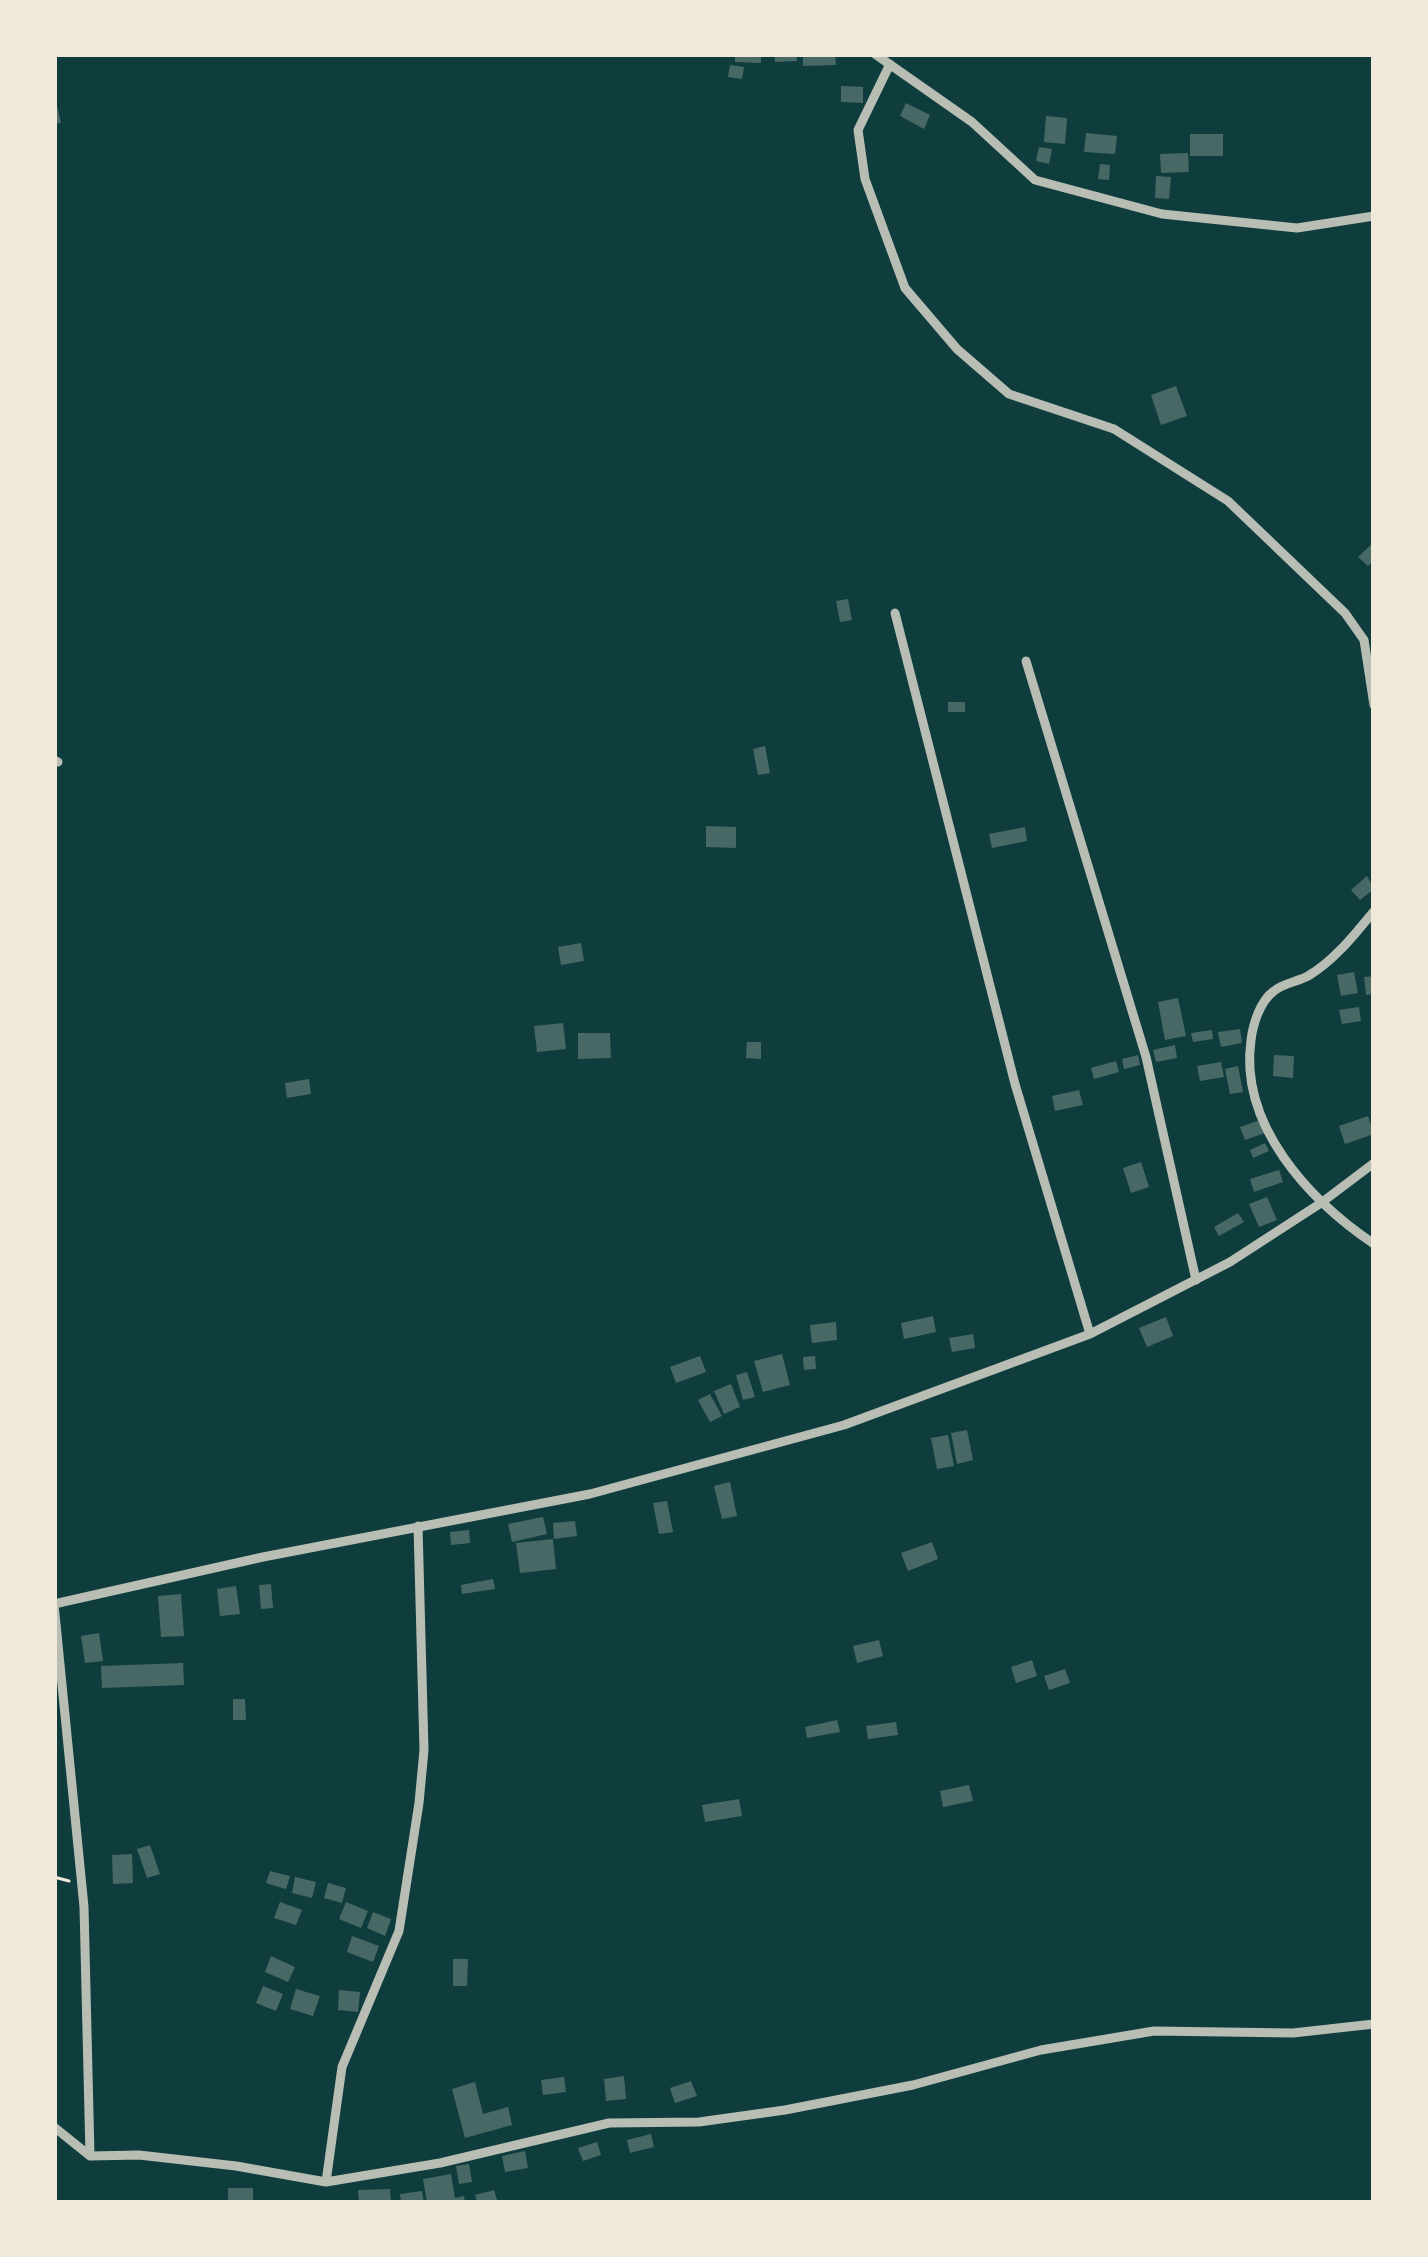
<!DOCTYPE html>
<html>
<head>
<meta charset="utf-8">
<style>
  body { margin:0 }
  #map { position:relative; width:1428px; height:2257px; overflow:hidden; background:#0f3d3e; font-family:Mulish,sans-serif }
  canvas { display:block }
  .frame { position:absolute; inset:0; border:57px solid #f1e9da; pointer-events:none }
</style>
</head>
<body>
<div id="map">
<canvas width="1428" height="2257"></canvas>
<div class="frame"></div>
</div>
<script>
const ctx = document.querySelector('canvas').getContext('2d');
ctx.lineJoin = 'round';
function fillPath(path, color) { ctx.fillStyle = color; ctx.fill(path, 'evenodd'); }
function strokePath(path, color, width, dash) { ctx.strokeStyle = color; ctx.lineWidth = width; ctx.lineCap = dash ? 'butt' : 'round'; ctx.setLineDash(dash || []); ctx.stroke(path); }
const building = new Path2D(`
  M 735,54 L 761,54 L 761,63 L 735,62 Z
  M 774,54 L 796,54 L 797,61 L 775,62 Z
  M 803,54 L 835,54 L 836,65 L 803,66 Z
  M 730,65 L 744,67 L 742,79 L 728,77 Z
  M 841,86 L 863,87 L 863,103 L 841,102 Z
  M 54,92 L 61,123 L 54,124 Z
  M 906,103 L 930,115 L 924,129 L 900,116 Z
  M 1046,116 L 1067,118 L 1065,144 L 1044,142 Z
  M 1086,133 L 1117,136 L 1115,154 L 1084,152 Z
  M 1190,134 L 1223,134 L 1223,156 L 1190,156 Z
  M 1039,147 L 1052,149 L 1049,164 L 1036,161 Z
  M 1188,153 L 1189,172 L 1161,173 L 1160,154 Z
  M 1100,164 L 1110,165 L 1109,180 L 1098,179 Z
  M 1156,176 L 1171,177 L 1169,199 L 1155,198 Z
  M 1176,386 L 1187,416 L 1161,425 L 1151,395 Z
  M 1374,542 L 1374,560 L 1368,566 L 1358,557 Z
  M 848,599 L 852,620 L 840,622 L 836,601 Z
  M 948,702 L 965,702 L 965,712 L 948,712 Z
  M 765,746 L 770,773 L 758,775 L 753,749 Z
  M 706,826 L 736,827 L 736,848 L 706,847 Z
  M 1025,827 L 1027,841 L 992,848 L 989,834 Z
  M 1367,876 L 1374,889 L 1360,900 L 1351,890 Z
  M 581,943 L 584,961 L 561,965 L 558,947 Z
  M 1354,972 L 1358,993 L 1341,996 L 1337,975 Z
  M 1374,976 L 1374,994 L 1366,995 L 1364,977 Z
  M 1178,998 L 1186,1036 L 1165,1040 L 1158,1002 Z
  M 1359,1007 L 1361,1021 L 1342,1024 L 1339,1010 Z
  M 563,1023 L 566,1049 L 537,1052 L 534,1026 Z
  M 1240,1029 L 1242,1043 L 1221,1047 L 1218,1032 Z
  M 1212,1030 L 1213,1039 L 1193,1042 L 1191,1033 Z
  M 578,1033 L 610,1033 L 611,1058 L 578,1059 Z
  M 747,1042 L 761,1042 L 761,1059 L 746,1058 Z
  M 1175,1045 L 1177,1058 L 1156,1062 L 1153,1050 Z
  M 1138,1055 L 1140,1065 L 1124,1069 L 1122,1059 Z
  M 1274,1055 L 1294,1056 L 1293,1078 L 1273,1076 Z
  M 1116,1061 L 1119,1072 L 1094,1079 L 1091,1068 Z
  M 1221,1062 L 1224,1077 L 1200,1081 L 1197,1066 Z
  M 1238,1066 L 1243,1092 L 1230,1094 L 1225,1069 Z
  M 309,1079 L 311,1094 L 287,1098 L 285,1083 Z
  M 1079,1090 L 1083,1105 L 1055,1111 L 1052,1096 Z
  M 1368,1116 L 1374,1134 L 1345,1144 L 1339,1126 Z
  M 1260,1120 L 1265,1133 L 1245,1140 L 1240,1127 Z
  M 1265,1143 L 1269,1151 L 1253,1158 L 1250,1150 Z
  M 1141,1162 L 1149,1187 L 1131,1193 L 1123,1168 Z
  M 1279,1170 L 1283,1182 L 1254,1192 L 1250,1179 Z
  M 1267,1197 L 1277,1220 L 1259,1227 L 1249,1204 Z
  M 1238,1213 L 1244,1222 L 1219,1236 L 1214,1227 Z
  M 933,1316 L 936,1332 L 904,1339 L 901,1323 Z
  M 1166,1317 L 1173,1336 L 1147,1347 L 1139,1328 Z
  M 836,1322 L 837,1340 L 812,1343 L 810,1325 Z
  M 973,1334 L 975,1348 L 952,1352 L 949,1338 Z
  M 782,1354 L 790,1385 L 763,1392 L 754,1361 Z
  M 700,1356 L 706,1372 L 676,1383 L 670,1367 Z
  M 815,1356 L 816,1369 L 804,1370 L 803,1357 Z
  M 747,1372 L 755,1397 L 743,1400 L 736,1375 Z
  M 731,1384 L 740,1407 L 724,1414 L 714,1391 Z
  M 710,1394 L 722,1416 L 710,1422 L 698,1400 Z
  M 967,1430 L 973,1460 L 957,1464 L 951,1433 Z
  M 948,1435 L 954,1466 L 937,1469 L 931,1438 Z
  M 730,1482 L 737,1516 L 722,1519 L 714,1486 Z
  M 667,1501 L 673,1532 L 659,1534 L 653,1503 Z
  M 543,1517 L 547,1534 L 512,1542 L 508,1524 Z
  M 575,1521 L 577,1536 L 554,1539 L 553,1523 Z
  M 469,1530 L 470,1543 L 451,1545 L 450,1532 Z
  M 553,1539 L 556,1569 L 520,1573 L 516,1543 Z
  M 932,1542 L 938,1559 L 908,1571 L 901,1553 Z
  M 493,1579 L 495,1589 L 462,1594 L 461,1585 Z
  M 271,1584 L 273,1608 L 261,1609 L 259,1585 Z
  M 236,1586 L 240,1614 L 220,1616 L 217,1589 Z
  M 181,1594 L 184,1636 L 161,1637 L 158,1596 Z
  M 99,1633 L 103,1661 L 85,1663 L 81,1636 Z
  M 879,1640 L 883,1656 L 857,1663 L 853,1646 Z
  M 1032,1660 L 1037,1676 L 1016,1683 L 1011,1667 Z
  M 183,1663 L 184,1685 L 102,1688 L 101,1666 Z
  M 1065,1669 L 1070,1683 L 1049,1690 L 1044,1676 Z
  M 233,1699 L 245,1699 L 246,1720 L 233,1720 Z
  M 837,1720 L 840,1732 L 807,1738 L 805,1727 Z
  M 896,1722 L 898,1735 L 868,1739 L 866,1726 Z
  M 969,1785 L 973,1801 L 943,1807 L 940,1791 Z
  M 739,1799 L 742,1816 L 705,1822 L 702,1805 Z
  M 150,1845 L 160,1874 L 147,1878 L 137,1849 Z
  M 132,1854 L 133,1883 L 113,1884 L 112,1855 Z
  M 270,1871 L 290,1876 L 286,1889 L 266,1883 Z
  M 295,1877 L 316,1882 L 312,1898 L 292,1893 Z
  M 328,1883 L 346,1888 L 342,1903 L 324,1898 Z
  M 280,1902 L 302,1910 L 296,1925 L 274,1918 Z
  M 346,1902 L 368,1911 L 361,1928 L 339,1919 Z
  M 373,1912 L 391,1919 L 385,1936 L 367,1928 Z
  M 352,1936 L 379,1946 L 373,1962 L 347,1952 Z
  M 271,1956 L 295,1967 L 288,1982 L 265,1972 Z
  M 453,1959 L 468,1959 L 467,1986 L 453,1986 Z
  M 263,1986 L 283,1994 L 276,2011 L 256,2003 Z
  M 296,1989 L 320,1996 L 313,2016 L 290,2009 Z
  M 339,1990 L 360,1992 L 358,2012 L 338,2010 Z
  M 624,2076 L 626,2099 L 606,2101 L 604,2079 Z
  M 564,2077 L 566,2092 L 543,2095 L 541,2080 Z
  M 691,2081 L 697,2096 L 675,2103 L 670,2088 Z
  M 475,2082 L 483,2114 L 508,2107 L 512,2125 L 465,2138 L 452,2089 Z
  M 651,2134 L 654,2147 L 630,2153 L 627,2140 Z
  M 597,2142 L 601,2155 L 583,2161 L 578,2148 Z
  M 525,2151 L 528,2168 L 505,2172 L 502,2156 Z
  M 469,2164 L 472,2182 L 459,2184 L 456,2166 Z
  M 451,2174 L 455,2198 L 464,2196 L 465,2203 L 427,2203 L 423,2179 Z
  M 228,2188 L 253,2188 L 253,2203 L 228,2203 Z
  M 390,2189 L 391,2203 L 359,2203 L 358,2190 Z
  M 494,2190 L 498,2203 L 478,2203 L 475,2195 Z
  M 422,2191 L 424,2203 L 401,2203 L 400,2194 Z`);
const path = new Path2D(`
  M 54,1877 L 69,1881`);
const minor = new Path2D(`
  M 875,54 L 972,122 L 1035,180 L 1162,214 L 1297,228 L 1374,216
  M 890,64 L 858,130 L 865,179 L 905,288 L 957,349 L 1009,394 L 1114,429 L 1228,501 L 1345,613 L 1364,640 L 1374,705
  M 895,613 L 1015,1084 L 1090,1334
  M 1026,661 L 1146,1057 L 1196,1280
  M 54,760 L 58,762
  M 1374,911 C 1355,934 1334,961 1308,976 C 1297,982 1283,983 1274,991 C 1260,1001 1253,1024 1251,1040 C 1239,1125 1309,1200 1374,1244
  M 54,1604 L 263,1557 L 590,1494 L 844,1425 L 1090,1334 L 1230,1262 L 1321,1203 L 1374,1163
  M 54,1604 L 84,1907 L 90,2156
  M 54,2127 L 90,2156 L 139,2155 L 236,2166 L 326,2182 L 440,2163 L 609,2123 L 699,2122 L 785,2110 L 913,2085 L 1041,2050 L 1154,2031 L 1293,2033 L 1374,2024
  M 326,2182 L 342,2067 L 399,1931 L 419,1803 L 424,1750 L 418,1526`);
fillPath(building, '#486865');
strokePath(path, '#f1e9da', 3);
strokePath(minor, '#b8beb3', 9);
</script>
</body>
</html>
